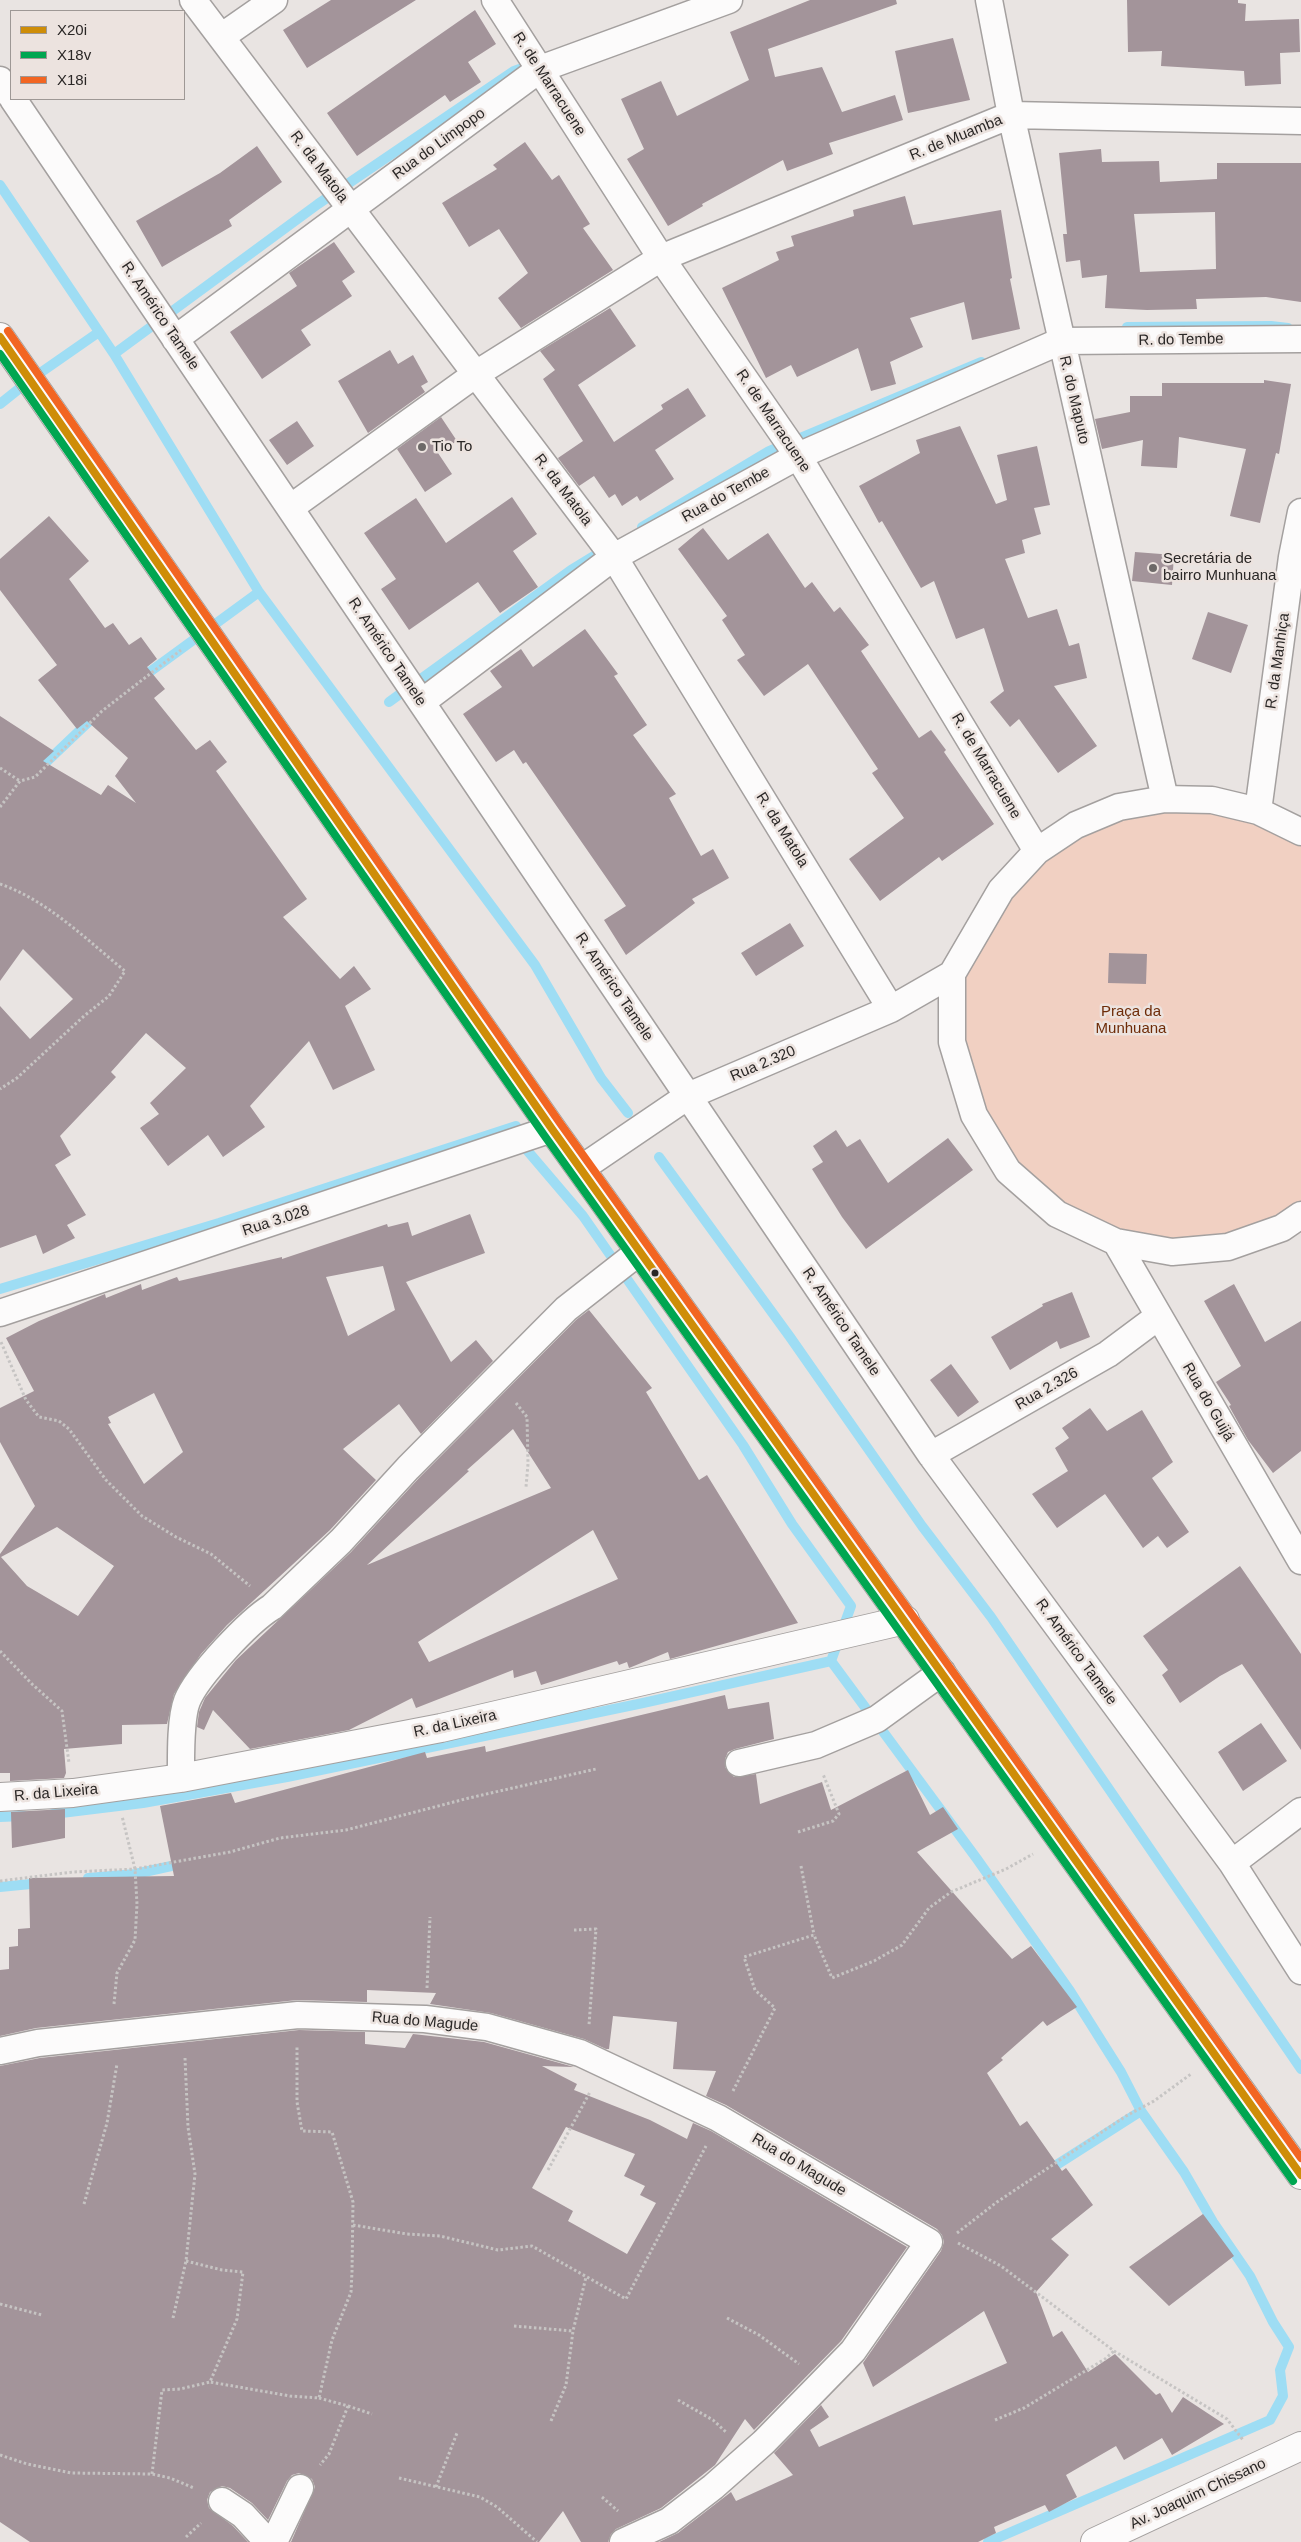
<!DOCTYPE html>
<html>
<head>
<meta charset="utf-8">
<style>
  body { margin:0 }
  #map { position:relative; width:1301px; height:2542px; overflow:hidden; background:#e9e4e2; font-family:Helvetica,sans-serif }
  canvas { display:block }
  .legend { position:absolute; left:10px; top:10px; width:175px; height:90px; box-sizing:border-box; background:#ece3df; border:1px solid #9e9895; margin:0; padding:6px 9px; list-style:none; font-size:15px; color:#2a2726 }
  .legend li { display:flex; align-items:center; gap:10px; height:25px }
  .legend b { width:25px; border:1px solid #9e9895 }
</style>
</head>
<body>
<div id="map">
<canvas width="1301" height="2542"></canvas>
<ul class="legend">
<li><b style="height:6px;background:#ce8d08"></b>X20i</li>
<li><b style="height:6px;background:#00a651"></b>X18v</li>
<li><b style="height:6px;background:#f26522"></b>X18i</li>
</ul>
</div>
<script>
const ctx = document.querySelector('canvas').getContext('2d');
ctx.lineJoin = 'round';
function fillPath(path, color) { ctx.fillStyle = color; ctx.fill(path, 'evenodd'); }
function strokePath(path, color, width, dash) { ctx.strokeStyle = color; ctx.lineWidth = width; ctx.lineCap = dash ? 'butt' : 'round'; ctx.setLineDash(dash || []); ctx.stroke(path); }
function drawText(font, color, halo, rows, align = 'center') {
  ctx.font = font + ' Helvetica,sans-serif'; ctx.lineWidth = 5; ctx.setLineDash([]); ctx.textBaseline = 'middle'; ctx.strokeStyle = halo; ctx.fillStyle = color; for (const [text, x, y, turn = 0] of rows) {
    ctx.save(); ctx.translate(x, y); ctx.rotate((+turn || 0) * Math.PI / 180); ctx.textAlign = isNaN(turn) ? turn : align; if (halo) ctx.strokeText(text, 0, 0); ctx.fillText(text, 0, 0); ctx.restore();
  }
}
const green = new Path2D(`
  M 1213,808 L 1301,841 L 1301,1202 L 1276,1219 L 1227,1238 L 1173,1243 L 1119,1234 L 1061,1206 L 1017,1166 L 981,1113 L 960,1042 L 959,979 L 1009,894 L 1041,861 L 1081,833 L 1123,815 Z`);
const stream = new Path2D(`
  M 0,185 L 114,354 L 259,592 L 535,965 L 601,1078 L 628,1113
  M 1127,327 L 1271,326 L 1288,328
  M 114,354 L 318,204 L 514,71 L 528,66
  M 0,404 L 30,380 L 99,332
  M 642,527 L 769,451 L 981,362
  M 140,679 L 259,592
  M 389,702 L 571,570 L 602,551
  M 36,772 L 98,713
  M 659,1157 L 790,1337 L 922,1526 L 991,1617 L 1301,2069
  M 0,1289 L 219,1223 L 516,1126 L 520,1142 L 583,1216 L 743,1445 L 792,1524 L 851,1606 L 831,1661 L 977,1859 L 1070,1991 L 1121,2072 L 1141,2111 L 1184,2172 L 1213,2222 L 1250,2276 L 1273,2322 L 1289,2347 L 1280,2370 L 1283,2396 L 1270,2420 L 988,2542
  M 53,1814 L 143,1803 L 287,1777 L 643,1703 L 831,1661
  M 0,1817 L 24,1816
  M 88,1878 L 135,1874 L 185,1863
  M 0,1887 L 41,1883
  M 1047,2171 L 1141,2111`);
const building = new Path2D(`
  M 331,0 L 416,0 L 307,68 L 283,30 Z
  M 810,0 L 896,0 L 897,4 L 768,49 L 775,77 L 822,67 L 842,112 L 895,95 L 903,120 L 829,143 L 833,154 L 787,171 L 783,160 L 702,204 L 703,206 L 668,226 L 627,159 L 644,149 L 621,99 L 661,81 L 677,116 L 749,80 L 730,32 Z
  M 1127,0 L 1238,0 L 1238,3 L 1246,4 L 1245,21 L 1299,19 L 1300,52 L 1280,53 L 1281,84 L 1245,86 L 1244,71 L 1161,66 L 1162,51 L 1128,52 Z
  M 475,10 L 496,44 L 468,62 L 481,82 L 450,102 L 445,95 L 357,156 L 327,113 Z
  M 953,38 L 970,100 L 908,113 L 895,51 Z
  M 525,142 L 552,180 L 559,175 L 590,224 L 583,228 L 613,270 L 521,328 L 498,298 L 528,273 L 499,229 L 469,247 L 442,203 L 497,169 L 493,165 Z
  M 257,146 L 282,182 L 229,220 L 232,226 L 162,267 L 136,221 L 220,173 Z
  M 1101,149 L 1102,162 L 1159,161 L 1160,182 L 1217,179 L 1217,163 L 1301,163 L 1301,302 L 1266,297 L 1196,299 L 1197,309 L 1147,310 L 1105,308 L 1107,275 L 1082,278 L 1080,260 L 1066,262 L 1063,234 L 1067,234 L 1059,153 ZM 1215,212 L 1216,269 L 1140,272 L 1134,214 Z
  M 905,196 L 913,225 L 1001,210 L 1012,278 L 1010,279 L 1020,329 L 972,340 L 964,302 L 910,318 L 923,347 L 890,362 L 896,384 L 871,391 L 858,348 L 797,377 L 791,365 L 766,378 L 722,288 L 779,260 L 776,252 L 794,246 L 791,236 L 854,216 L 853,210 Z
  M 334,242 L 355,272 L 342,281 L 352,296 L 301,330 L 311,345 L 262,379 L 230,332 L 297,286 L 289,273 Z
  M 610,308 L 636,346 L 578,385 L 614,442 L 663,409 L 661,405 L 688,388 L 706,416 L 655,450 L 674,479 L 640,501 L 637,496 L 622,506 L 615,494 L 609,498 L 594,476 L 579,486 L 558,458 L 583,441 L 543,379 L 555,370 L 540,351 Z
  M 390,350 L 398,364 L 413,355 L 428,382 L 421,386 L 425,392 L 368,433 L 338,381 Z
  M 1264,380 L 1291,384 L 1279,454 L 1276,453 L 1260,523 L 1230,516 L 1246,449 L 1179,437 L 1177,468 L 1141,466 L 1143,440 L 1102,449 L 1095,419 L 1130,412 L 1130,396 L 1162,396 L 1162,383 L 1264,383 Z
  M 441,417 L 457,441 L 438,453 L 452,474 L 425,492 L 397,449 Z
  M 297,421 L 314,446 L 287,465 L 269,440 Z
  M 960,426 L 996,504 L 1007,500 L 997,455 L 1037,446 L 1050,505 L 1034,508 L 1041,534 L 1022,540 L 1025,553 L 1005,559 L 1028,618 L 1057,609 L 1069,646 L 1079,643 L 1087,678 L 1054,686 L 1097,746 L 1058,773 L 1019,719 L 1010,727 L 990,702 L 1004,691 L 984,628 L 956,639 L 934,581 L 921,588 L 882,521 L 879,523 L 859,486 L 920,453 L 916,440 Z
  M 512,497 L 537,534 L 513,551 L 538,587 L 500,613 L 478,582 L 409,630 L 381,589 L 396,579 L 364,533 L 416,498 L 446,543 Z
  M 49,516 L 89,561 L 69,579 L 105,628 L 113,623 L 129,645 L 141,637 L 157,659 L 147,667 L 165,689 L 154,698 L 196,750 L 210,740 L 227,762 L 216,771 L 307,899 L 283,917 L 340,979 L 354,966 L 371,989 L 345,1006 L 375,1070 L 333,1090 L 309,1041 L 250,1106 L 265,1127 L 223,1157 L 208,1135 L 168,1166 L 140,1128 L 159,1114 L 150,1103 L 186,1068 L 146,1033 L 111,1072 L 116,1077 L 60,1136 L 71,1155 L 55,1165 L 86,1215 L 67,1225 L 75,1238 L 43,1254 L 36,1235 L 0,1248 L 0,1006 L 30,1039 L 73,999 L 23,949 L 0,981 L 0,716 L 54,751 L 43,761 L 101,795 L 108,785 L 136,803 L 115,776 L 128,758 L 87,721 L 77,729 L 38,680 L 57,665 L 0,590 L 0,559 Z
  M 703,528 L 728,560 L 768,533 L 805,588 L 812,582 L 834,612 L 840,607 L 869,645 L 861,651 L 919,738 L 931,730 L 946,750 L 944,752 L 994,824 L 942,861 L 939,857 L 880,901 L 849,859 L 904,818 L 872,773 L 878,769 L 808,664 L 764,696 L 737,660 L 745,655 L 722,620 L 727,616 L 678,549 Z
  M 1135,552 L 1174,555 L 1172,585 L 1132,581 Z
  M 1208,612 L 1248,625 L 1231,673 L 1192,659 Z
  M 585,629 L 618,674 L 614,676 L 647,725 L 633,735 L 676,794 L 669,798 L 701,856 L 713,849 L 729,878 L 692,899 L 695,903 L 626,955 L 604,920 L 626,906 L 526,762 L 523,764 L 514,750 L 496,762 L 463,714 L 502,687 L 490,671 L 521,649 L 533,667 Z
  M 790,923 L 804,946 L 756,976 L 741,953 Z
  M 1109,953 L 1147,954 L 1146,984 L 1108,983 Z
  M 836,1130 L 847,1147 L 860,1139 L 888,1183 L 948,1138 L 973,1170 L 866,1249 L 842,1217 L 812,1169 L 823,1162 L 813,1146 Z
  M 470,1214 L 485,1253 L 406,1282 L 451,1362 L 476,1340 L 493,1361 L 421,1434 L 399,1404 L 343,1449 L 376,1480 L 330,1530 L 227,1625 L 201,1654 L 174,1694 L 167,1724 L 122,1725 L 122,1744 L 64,1749 L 66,1773 L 64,1778 L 10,1781 L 10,1773 L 0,1773 L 0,1554 L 35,1506 L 0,1442 L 0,1408 L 34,1391 L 6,1338 L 39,1321 L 105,1294 L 106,1298 L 141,1284 L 142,1290 L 177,1277 L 179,1281 L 282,1257 L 282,1259 L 387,1224 L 388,1227 L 408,1222 L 412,1236 ZM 383,1266 L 395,1310 L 348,1336 L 326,1277 ZM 154,1393 L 183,1452 L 144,1484 L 108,1424 L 111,1423 L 108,1417 ZM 57,1527 L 114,1566 L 78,1616 L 27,1586 L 1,1557 Z
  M 1234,1284 L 1265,1342 L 1301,1321 L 1301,1451 L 1273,1473 L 1248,1440 L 1229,1406 L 1231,1405 L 1216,1382 L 1241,1366 L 1204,1301 Z
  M 1072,1292 L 1090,1337 L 1060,1349 L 1057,1341 L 1010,1370 L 991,1337 L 1043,1306 L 1042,1304 Z
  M 589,1310 L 652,1388 L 646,1392 L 699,1480 L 707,1475 L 798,1623 L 670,1659 L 668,1652 L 629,1668 L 627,1662 L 619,1665 L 617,1661 L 541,1685 L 536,1671 L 514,1678 L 513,1670 L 416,1708 L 412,1698 L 349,1730 L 250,1749 L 213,1710 L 204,1730 L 197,1727 L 199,1712 L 205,1698 L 236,1660 L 351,1552 L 419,1478 L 576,1320 ZM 513,1429 L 551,1488 L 367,1565 L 469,1471 L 467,1470 ZM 593,1530 L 618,1579 L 429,1662 L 418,1642 Z
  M 951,1364 L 979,1402 L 958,1417 L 930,1380 Z
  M 1090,1408 L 1107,1431 L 1142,1410 L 1173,1462 L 1152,1478 L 1189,1532 L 1167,1548 L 1158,1536 L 1143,1548 L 1105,1494 L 1057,1528 L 1032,1494 L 1068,1471 L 1055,1448 L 1069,1438 L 1062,1428 Z
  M 1240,1566 L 1301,1654 L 1301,1750 L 1242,1664 L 1220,1676 L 1180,1703 L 1162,1675 L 1168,1670 L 1143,1636 Z
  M 725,1695 L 728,1709 L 769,1702 L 774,1739 L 735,1749 L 728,1752 L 725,1759 L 725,1767 L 734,1777 L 756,1774 L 760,1804 L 822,1782 L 831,1810 L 908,1770 L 930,1815 L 943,1807 L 958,1829 L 917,1852 L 1012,1959 L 1031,1946 L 1077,2007 L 1047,2026 L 1043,2021 L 1001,2058 L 1003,2060 L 987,2073 L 1020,2126 L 1027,2121 L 1062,2171 L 1066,2168 L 1093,2205 L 1051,2239 L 1069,2255 L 1036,2292 L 1053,2337 L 1062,2331 L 1088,2372 L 1115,2354 L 1156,2395 L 1160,2393 L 1172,2413 L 1183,2397 L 1224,2424 L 1172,2455 L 1162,2438 L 1124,2460 L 1116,2446 L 1066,2475 L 1077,2497 L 1049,2512 L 1045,2505 L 994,2527 L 996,2533 L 978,2542 L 659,2542 L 678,2533 L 731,2492 L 736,2501 L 793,2475 L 774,2453 L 821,2405 L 829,2417 L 810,2430 L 819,2447 L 1007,2363 L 984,2311 L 873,2387 L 863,2363 L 941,2251 L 944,2242 L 942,2235 L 937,2229 L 726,2105 L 706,2096 L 716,2071 L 673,2069 L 677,2022 L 613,2016 L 609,2049 L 606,2049 L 584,2039 L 491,2013 L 430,2004 L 436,1993 L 367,1990 L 367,2002 L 297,2000 L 36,2028 L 0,2036 L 0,1970 L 9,1969 L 9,1947 L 18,1946 L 18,1929 L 30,1928 L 29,1878 L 174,1876 L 160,1806 L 231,1793 L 235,1803 L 425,1752 L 427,1758 L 485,1746 L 486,1752 Z
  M 1261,1723 L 1287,1761 L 1243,1791 L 1218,1752 Z
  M 65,1809 L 65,1838 L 12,1848 L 11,1812 Z
  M 299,2030 L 365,2032 L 365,2044 L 405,2048 L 413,2034 L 484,2042 L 574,2067 L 542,2066 L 577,2084 L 574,2090 L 650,2120 L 687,2139 L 693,2123 L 711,2131 L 907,2247 L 841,2341 L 754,2430 L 745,2419 L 715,2465 L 661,2508 L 616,2529 L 611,2534 L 608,2542 L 581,2542 L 563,2511 L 539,2542 L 291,2542 L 315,2487 L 312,2479 L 299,2473 L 292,2475 L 287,2481 L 268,2520 L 252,2503 L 230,2488 L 222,2486 L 210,2492 L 207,2500 L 209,2508 L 233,2526 L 248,2542 L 30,2542 L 0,2522 L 0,2066 L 40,2058 ZM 566,2127 L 635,2154 L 624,2176 L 645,2186 L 640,2195 L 656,2203 L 627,2254 L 568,2221 L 573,2211 L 532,2188 Z
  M 1203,2214 L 1234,2256 L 1169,2306 L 1129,2267 Z`);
const path = new Path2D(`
  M 0,768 L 20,781
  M 0,807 L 20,781 L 35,777 L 102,711 L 181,650
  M 0,884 C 47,900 87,940 125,971 L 109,996 L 84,1016 L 17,1078 L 0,1089
  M 1,1342 L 26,1400 L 39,1417 L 59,1421 L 69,1429 L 106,1480 L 142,1516 L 176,1537 L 211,1554 L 250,1586
  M 516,1403 L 527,1417 L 528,1464 L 526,1487
  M 0,1651 L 32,1684 L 62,1711 L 69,1763
  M 798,1832 L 833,1821 L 839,1814 L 823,1774
  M 801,1866 L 814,1935
  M 0,1881 L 73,1872 L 135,1869 L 230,1852 L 280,1838 L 346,1830 L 469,1798 L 596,1769
  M 574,1930 L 596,1929 L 589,2025
  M 427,1988 L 430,1917
  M 114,2004 L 117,1973 L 135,1940 L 137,1904 L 135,1869 L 122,1816
  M 733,2091 L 775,2008 L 755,1990 L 744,1957 L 814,1935 L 832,1978 L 874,1961 L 902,1945 L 929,1908 L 951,1892 L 1006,1869 L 1033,1854
  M 548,2170 L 590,2092
  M 84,2204 L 107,2123 L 117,2064
  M 353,2225 L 407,2234 L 440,2236 L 498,2250 L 532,2246 L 626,2299 L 706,2146
  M 957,2233 L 997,2202 L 1126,2116 L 1154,2101 L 1191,2074
  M 958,2243 L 1001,2266 L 1114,2351 L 1227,2419 L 1243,2440
  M 186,2261 L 222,2270 L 243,2272 L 237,2319 L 210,2382 L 290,2396 L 319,2398 L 332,2340 L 351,2292 L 352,2272 L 353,2202 L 332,2132 L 302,2131 L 297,2102 L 297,2045
  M 0,2304 L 42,2315
  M 173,2318 L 186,2261 L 195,2174 L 188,2127 L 185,2058
  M 727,2318 L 759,2335 L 799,2364
  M 514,2326 L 573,2331
  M 319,2398 L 348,2406 L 329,2454 L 320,2465
  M 678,2400 L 713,2420 L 727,2433
  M 348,2406 L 372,2414
  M 995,2420 L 1024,2408 L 1105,2359 L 1114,2351
  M 551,2421 L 566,2385 L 573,2331 L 586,2277
  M 0,2455 L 27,2464 L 71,2473 L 152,2474 L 170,2478 L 194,2488
  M 152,2474 L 162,2390 L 180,2389 L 210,2382
  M 399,2478 L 480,2497 L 497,2507 L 537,2542
  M 436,2487 L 457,2433
  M 602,2497 L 618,2511
  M 186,2537 L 201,2523`);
const minor = new Path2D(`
  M 193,0 L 614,557 L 891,1009
  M 495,0 L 661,258 L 798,456 L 1037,851
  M 989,0 L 1011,115 L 1165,799
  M 221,37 L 274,0
  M 0,80 L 11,96
  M 13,99 L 931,1455 L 1232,1863 L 1301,1971
  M 175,339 L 540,69 L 729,0
  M 290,508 L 476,374 L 661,258 L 1011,115 L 1301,121
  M 422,702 L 614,557 L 798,456 L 1061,341 L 1301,339
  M 1258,811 L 1292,557 L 1301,512
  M 1301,832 L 1258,811 L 1212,800 L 1165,799 L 1119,807 L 1076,825 L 1037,851 L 1001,890 L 952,974 L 952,1042 L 974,1115 L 1008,1171 L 1057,1214 L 1116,1242 L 1172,1252 L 1228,1247 L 1282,1228 L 1301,1215
  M 582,1168 L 688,1096 L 891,1009 L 952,974
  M 1116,1242 L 1301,1561
  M 0,1313 L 552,1129
  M 931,1455 L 1108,1354 L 1159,1316
  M 739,1763 L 816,1745 L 877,1719 L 942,1672
  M 181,1778 C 181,1758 180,1719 187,1701 C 197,1676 249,1621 272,1607 L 341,1541 L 408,1468 L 566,1309 L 635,1255 L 641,1253
  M 1232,1863 L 1301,1811
  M 0,2051 L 38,2043 L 298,2015 L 425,2019 L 487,2027 L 580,2053 L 718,2118 L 929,2242 L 853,2351 L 764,2442 L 713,2487 L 669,2521 L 623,2542
  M 222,2501 L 243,2515 L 268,2542
  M 274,2542 L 300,2488`);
const tertiary = new Path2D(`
  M 0,1797 L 73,1793 L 181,1778 L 441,1728 L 905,1620`);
const secondary = new Path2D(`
  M 0,337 L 552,1129 L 1301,2175`);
const primary = new Path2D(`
  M 1095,2542 L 1301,2446`);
const bus1 = new Path2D(`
  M 0,337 L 552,1129 L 1301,2175`);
const bus2 = new Path2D(`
  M 0,354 L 544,1135 L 1293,2181`);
const bus3 = new Path2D(`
  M 8,331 L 560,1123 L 1301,2158`);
const markers = [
  [422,447,5,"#6d6968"],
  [1153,568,5,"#6d6968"],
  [655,1273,4.5,"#2a2726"]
];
const streetNames = [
  ["R. de Marracuene",549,84,57],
  ["R. de Muamba",956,138,-22],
  ["Rua do Limpopo",439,144,-36],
  ["R. da Matola",319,167,53],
  ["R. Américo Tamele",160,316,56],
  ["R. do Tembe",1181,340,-1],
  ["R. do Maputo",1074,400,77],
  ["R. de Marracuene",773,421,56],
  ["R. da Matola",563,490,53],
  ["Rua do Tembe",726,495,-29],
  ["R. Américo Tamele",387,652,56],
  ["R. da Manhiça",1278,661,-82],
  ["R. de Marracuene",986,766,59],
  ["R. da Matola",782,830,58],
  ["R. Américo Tamele",614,987,56],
  ["Rua 2.320",763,1064,-23],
  ["Rua 3.028",276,1221,-18],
  ["R. Américo Tamele",841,1322,56],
  ["Rua 2.326",1047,1389,-30],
  ["Rua do Guijá",1208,1402,60],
  ["R. Américo Tamele",1076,1652,54],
  ["R. da Lixeira",455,1724,-12],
  ["R. da Lixeira",56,1793,-5],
  ["Rua do Magude",425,2022,5],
  ["Rua do Magude",799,2165,31],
  ["Av. Joaquim Chissano",1198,2494,-25]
];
const poiNames = [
  ["Tio To",432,447],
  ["Secretária de",1163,559],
  ["bairro Munhuana",1163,576]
];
const parkNames = [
  ["Praça da",1131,1012],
  ["Munhuana",1131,1029]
];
fillPath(green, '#f1d0c2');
strokePath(stream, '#9eddf4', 10);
fillPath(building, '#a3949a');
strokePath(minor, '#a4a09f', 29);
strokePath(tertiary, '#a4a09f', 30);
strokePath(secondary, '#a4a09f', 30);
strokePath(primary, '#a4a09f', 30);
strokePath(path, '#c6c4c3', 3, [2.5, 2.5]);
strokePath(minor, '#fcfbfb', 26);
strokePath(tertiary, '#fcfbfb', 28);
strokePath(secondary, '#fcfbfb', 28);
strokePath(primary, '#fcfbfb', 28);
strokePath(bus1, '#ce8d08', 8);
strokePath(bus2, '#00a651', 8);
strokePath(bus3, '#f26522', 8);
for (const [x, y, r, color] of markers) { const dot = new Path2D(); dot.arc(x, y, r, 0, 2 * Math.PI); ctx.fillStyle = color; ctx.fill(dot); strokePath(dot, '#ece3df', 2); }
drawText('15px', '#2a2726', '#ece3df', streetNames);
drawText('15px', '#2a2726', '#ece3df', poiNames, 'left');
drawText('15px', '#6e2c08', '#ece3df', parkNames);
</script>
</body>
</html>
